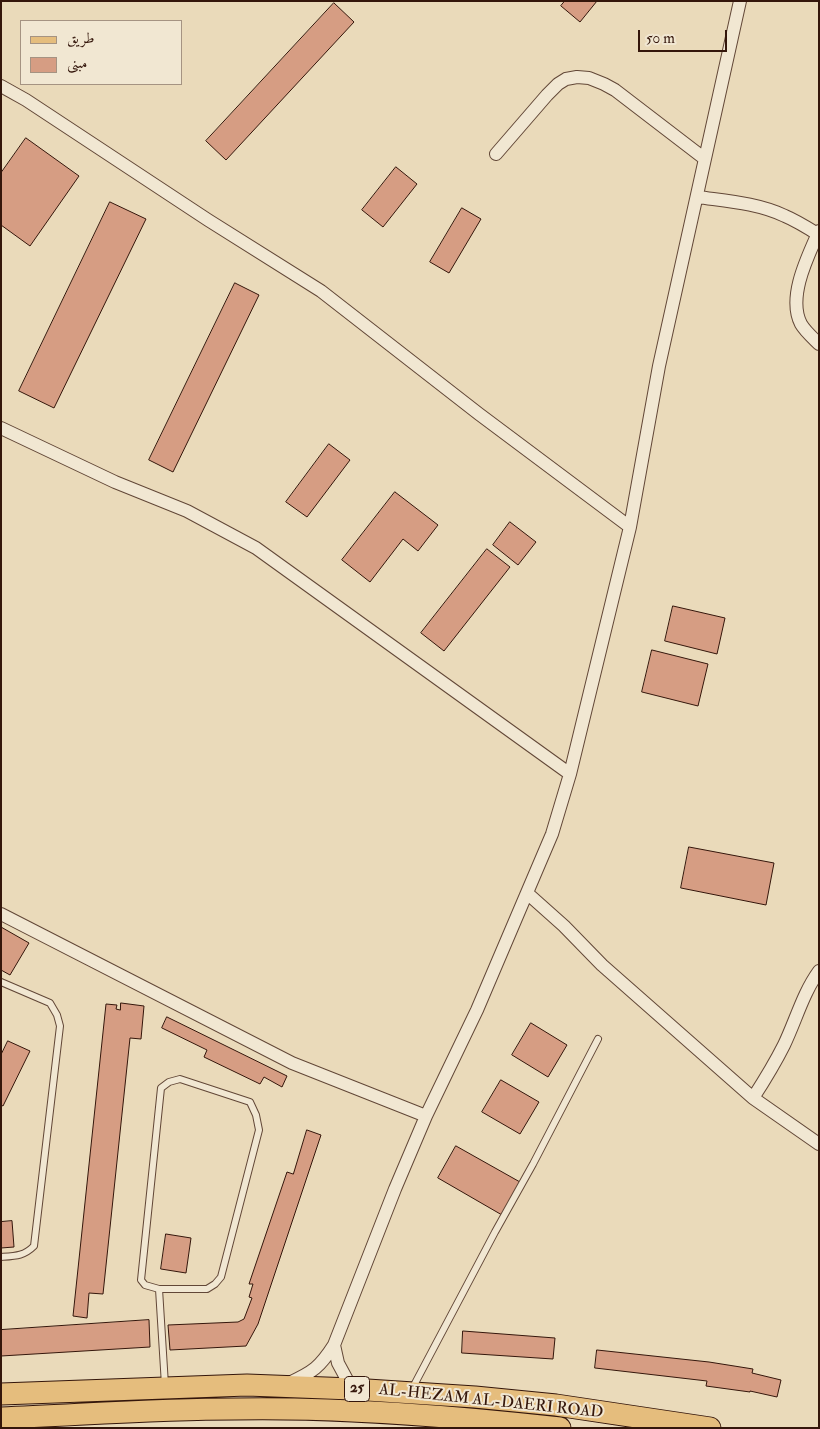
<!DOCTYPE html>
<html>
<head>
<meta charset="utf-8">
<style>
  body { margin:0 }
  #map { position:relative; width:820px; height:1429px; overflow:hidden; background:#eadaba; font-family:"IM FELL Double Pica",Amiri,serif }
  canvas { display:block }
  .frame { position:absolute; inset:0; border:2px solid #34160b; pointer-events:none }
  .legend { position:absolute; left:20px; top:20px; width:162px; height:65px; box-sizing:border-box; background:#f1e7d2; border:1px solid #a59382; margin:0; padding:6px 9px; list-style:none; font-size:15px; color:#34160b }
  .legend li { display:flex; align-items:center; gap:10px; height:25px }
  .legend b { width:25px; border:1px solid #a59382 }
  .scale { position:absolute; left:638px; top:30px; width:89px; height:22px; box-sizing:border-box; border:2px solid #34160b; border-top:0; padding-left:6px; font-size:15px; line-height:18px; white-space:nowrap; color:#34160b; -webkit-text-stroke:4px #f1e7d2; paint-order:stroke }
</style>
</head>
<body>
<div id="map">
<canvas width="820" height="1429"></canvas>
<div class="frame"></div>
<ul class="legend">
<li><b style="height:6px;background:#e5bd7d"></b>طريق</li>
<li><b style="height:14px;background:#d69d83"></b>مبنى</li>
</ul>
<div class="scale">50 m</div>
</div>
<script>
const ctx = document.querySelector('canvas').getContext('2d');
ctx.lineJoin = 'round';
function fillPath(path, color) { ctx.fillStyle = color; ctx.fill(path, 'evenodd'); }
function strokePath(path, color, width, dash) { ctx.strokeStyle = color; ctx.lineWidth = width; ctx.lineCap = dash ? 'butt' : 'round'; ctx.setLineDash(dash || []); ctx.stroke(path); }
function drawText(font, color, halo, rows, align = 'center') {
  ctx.font = font + ' "IM FELL Double Pica",serif'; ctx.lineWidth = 4; ctx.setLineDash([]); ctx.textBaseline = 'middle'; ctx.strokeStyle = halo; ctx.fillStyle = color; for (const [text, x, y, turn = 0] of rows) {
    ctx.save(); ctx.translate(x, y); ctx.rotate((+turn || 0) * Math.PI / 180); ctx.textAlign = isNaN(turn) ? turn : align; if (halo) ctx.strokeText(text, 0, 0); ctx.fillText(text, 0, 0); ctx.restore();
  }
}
const building = new Path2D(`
  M 565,1 L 597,1 L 580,22 L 561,6 Z
  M 334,3 L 354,22 L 226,160 L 206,141 Z
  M 26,138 L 79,176 L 30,246 L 1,225 L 1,173 Z
  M 396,167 L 417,184 L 383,227 L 362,210 Z
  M 110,202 L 146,219 L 54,408 L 19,391 Z
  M 462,208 L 481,219 L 449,273 L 430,262 Z
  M 235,283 L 259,295 L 173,472 L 149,460 Z
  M 329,444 L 350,460 L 307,517 L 286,502 Z
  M 395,492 L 438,525 L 418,551 L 403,539 L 370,582 L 342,560 Z
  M 510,522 L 536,542 L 518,565 L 493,545 Z
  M 487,549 L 510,567 L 444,651 L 421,633 Z
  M 673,606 L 725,618 L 717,654 L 665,641 Z
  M 652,650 L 708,664 L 698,706 L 642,692 Z
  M 689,847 L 774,863 L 766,905 L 681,888 Z
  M 1,927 L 29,943 L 10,975 L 1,970 Z
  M 121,1003 L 144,1006 L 141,1039 L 130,1038 L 103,1294 L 89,1293 L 87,1318 L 73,1316 L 106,1004 L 117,1005 L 116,1009 L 120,1010 Z
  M 167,1017 L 287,1076 L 282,1087 L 264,1077 L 260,1084 L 204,1057 L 207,1050 L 162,1028 Z
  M 531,1023 L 567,1045 L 548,1077 L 512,1055 Z
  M 8,1041 L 30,1051 L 3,1106 L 1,1105 L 1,1055 Z
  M 501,1080 L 539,1102 L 520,1134 L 482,1112 Z
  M 307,1130 L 321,1135 L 258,1324 L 246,1346 L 170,1350 L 168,1325 L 238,1322 L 244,1319 L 252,1298 L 249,1297 L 253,1284 L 249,1284 L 287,1172 L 293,1174 Z
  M 456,1146 L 520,1182 L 502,1215 L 438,1178 Z
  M 12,1221 L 14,1247 L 1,1248 L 1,1222 Z
  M 166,1234 L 191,1238 L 186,1273 L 161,1269 Z
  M 149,1320 L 150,1347 L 1,1356 L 1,1330 Z
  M 463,1331 L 555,1338 L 553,1359 L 462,1353 Z
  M 597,1350 L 709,1362 L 753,1369 L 752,1373 L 781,1380 L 777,1397 L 750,1391 L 750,1392 L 706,1386 L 707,1381 L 595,1368 Z`);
const lane = new Path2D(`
  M 1,982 L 50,1003 L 57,1015 L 60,1026 L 34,1246 C 24,1256 16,1256 1,1257
  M 180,1079 L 250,1102 L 256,1115 L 259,1130 L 221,1277 L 215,1284 L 207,1289 L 159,1289 L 145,1285 L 141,1280 L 161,1088 L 169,1082 Z
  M 159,1289 L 165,1385
  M 412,1389 L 495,1232 L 533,1164 L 598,1039`);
const street = new Path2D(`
  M 1,86 L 26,100 L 208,220 L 321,291 L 479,414 L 630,527
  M 496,154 L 547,95 L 558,84 L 566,79 L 577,77 L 589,78 L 604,84 L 615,90 L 705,159
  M 698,197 C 726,201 758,203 785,216 C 797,221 808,228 819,235
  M 819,231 C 808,256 787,297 801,324 C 805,331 813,338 819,344
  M 1,428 L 115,482 L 187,511 L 256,548 L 570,774
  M 527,893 L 564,926 L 602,965 L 753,1098 L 819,1144
  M 1,914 L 292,1063 L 426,1116
  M 753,1098 C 764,1081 775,1063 784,1045 C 796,1020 803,993 819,971
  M 334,1345 L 338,1363 L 352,1389
  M 289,1383 C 313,1372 320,1367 334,1345 L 395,1189 L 426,1116 L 477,1010 L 552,834 L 570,774 L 630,527 L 659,366 L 740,1`);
const primary = new Path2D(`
  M 1,1394 L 247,1385 L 352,1389 L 475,1397 L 556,1405 L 710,1428
  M 1,1418 C 79,1415 157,1409 235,1409 C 343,1407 452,1416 560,1428`);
const shields = [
  [357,1389,25]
];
const shieldNames = [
  ["25",357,1389]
];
const streetNames = [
  ["AL-HEZAM AL-DAERI ROAD",491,1402,6]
];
fillPath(building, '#d69d83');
strokePath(building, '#34160b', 1);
strokePath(lane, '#624737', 8);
strokePath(street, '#624737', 14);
strokePath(primary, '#34160b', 23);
strokePath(lane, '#f1e7d2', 6);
strokePath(street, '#f1e7d2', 12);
strokePath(primary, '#e5bd7d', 21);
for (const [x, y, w] of shields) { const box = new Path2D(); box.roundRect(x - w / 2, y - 12.5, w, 25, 4); ctx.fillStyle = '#f1e7d2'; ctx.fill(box); strokePath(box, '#34160b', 1); }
drawText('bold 15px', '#34160b', null, shieldNames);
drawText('16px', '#34160b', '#f1e7d2', streetNames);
</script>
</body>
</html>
